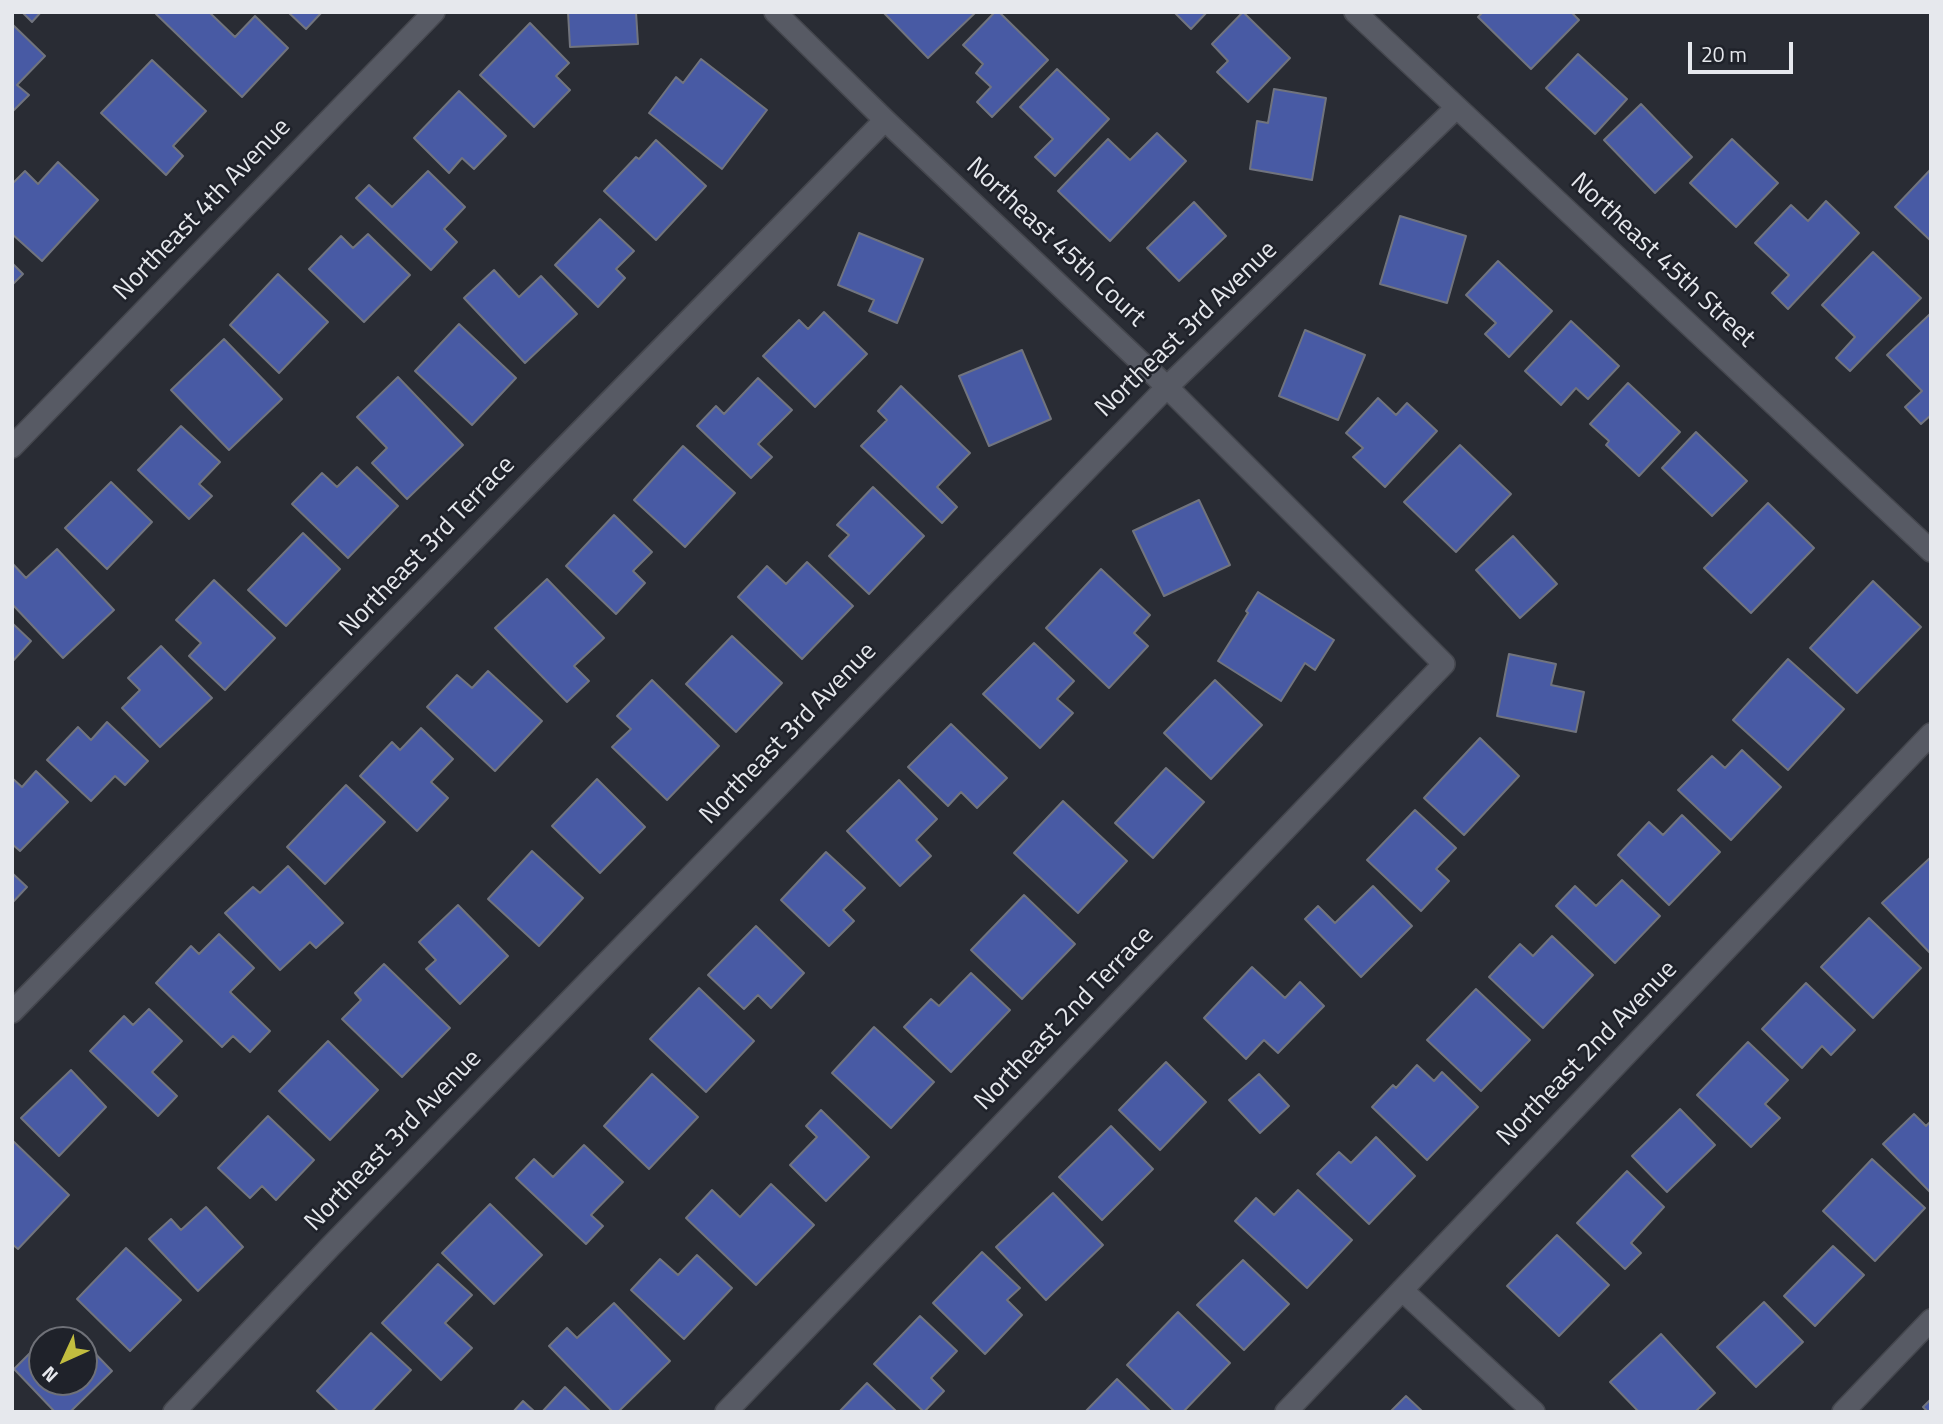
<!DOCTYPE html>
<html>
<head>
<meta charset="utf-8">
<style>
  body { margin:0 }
  #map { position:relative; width:1943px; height:1424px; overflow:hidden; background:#292c34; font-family:"Titillium Web",sans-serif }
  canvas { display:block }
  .frame { position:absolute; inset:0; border:14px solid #e6e8ed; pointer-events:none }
  .north { position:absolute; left:28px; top:1326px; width:70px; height:70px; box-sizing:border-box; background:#1f222a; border:2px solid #6f7178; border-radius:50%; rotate:225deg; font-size:19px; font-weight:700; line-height:28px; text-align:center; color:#e6e8ed }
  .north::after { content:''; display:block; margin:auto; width:24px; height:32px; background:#c2bd3f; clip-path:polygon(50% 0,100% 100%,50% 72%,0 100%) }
  .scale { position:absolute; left:1688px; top:42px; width:105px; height:32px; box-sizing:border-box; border:4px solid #e6e8ed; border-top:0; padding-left:9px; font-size:21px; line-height:24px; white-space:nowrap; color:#e6e8ed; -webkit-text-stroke:5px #1f222a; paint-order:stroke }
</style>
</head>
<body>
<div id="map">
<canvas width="1943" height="1424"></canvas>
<div class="frame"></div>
<div class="north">N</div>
<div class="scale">20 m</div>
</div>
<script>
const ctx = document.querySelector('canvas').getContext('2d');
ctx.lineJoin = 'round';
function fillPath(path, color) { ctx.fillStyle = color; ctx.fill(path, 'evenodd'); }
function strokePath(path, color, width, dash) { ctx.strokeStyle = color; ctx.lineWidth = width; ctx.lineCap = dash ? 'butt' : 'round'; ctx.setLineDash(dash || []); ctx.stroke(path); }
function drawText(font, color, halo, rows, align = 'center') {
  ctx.font = font + ' "Titillium Web",sans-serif'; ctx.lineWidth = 5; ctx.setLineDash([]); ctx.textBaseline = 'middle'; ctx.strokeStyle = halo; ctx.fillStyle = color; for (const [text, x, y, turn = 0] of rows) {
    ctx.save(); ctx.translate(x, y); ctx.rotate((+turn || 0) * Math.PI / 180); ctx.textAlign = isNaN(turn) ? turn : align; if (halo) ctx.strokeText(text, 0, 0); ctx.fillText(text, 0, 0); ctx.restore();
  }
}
const building = new Path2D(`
  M 22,12 L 41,12 L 32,22 Z
  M 158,12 L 209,12 L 235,37 L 255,16 L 288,48 L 242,97 L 156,14 Z
  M 288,12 L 322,12 L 306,29 Z
  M 568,12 L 636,12 L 638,44 L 570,47 Z
  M 883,12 L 976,12 L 928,58 Z
  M 995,12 L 999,12 L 1048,60 L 992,117 L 977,102 L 991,87 L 976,73 L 983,64 L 963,45 Z
  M 1174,12 L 1207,12 L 1191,29 Z
  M 1243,12 L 1290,58 L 1248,102 L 1217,72 L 1228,61 L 1212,44 Z
  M 1483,12 L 1571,12 L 1579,20 L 1531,69 L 1478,17 Z
  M 530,23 L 569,63 L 556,76 L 570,90 L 534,127 L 480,75 Z
  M 12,24 L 45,56 L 17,85 L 29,95 L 12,112 Z
  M 1578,54 L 1627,99 L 1595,134 L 1546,88 Z
  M 701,59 L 767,110 L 722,169 L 649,113 L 676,77 L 683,83 Z
  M 152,60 L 206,111 L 173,146 L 183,156 L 166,175 L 101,113 Z
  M 1057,69 L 1109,119 L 1055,176 L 1035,157 L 1053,139 L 1020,107 Z
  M 1274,89 L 1326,98 L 1312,180 L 1250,169 L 1257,121 L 1268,123 Z
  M 459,91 L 506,136 L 474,169 L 462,158 L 449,173 L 414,138 Z
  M 1641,104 L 1692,157 L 1655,193 L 1604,140 Z
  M 1157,133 L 1186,161 L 1110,241 L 1058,191 L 1108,139 L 1130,160 Z
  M 1732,139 L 1778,183 L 1736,227 L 1690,183 Z
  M 656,140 L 706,186 L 656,240 L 604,191 L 636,157 L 639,159 Z
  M 58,162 L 98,200 L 42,261 L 12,234 L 12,184 L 25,171 L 38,184 Z
  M 1931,169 L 1931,241 L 1895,207 Z
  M 428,171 L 465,207 L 444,229 L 457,242 L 431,270 L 356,198 L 369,185 L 392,207 Z
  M 1826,201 L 1859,233 L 1788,309 L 1772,293 L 1789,275 L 1755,243 L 1791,205 L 1808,221 Z
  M 1194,202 L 1226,236 L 1179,281 L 1147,248 Z
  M 1400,216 L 1466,236 L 1447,303 L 1380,284 Z
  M 600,219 L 634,251 L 616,269 L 625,278 L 598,307 L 555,265 Z
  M 859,233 L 923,259 L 897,323 L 869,311 L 874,300 L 838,285 Z
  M 368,234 L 410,275 L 364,322 L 309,269 L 341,236 L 353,248 Z
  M 1873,252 L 1921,298 L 1850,371 L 1836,358 L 1855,337 L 1822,305 Z
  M 1498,261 L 1552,311 L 1509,357 L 1485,334 L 1496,323 L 1466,295 Z
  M 12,263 L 23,274 L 12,285 Z
  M 494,270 L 519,297 L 541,276 L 577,314 L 525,363 L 464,298 Z
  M 278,274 L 328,322 L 279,373 L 230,325 Z
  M 824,312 L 867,354 L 815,407 L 763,356 L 799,320 L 808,329 Z
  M 1930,314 L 1931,415 L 1921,424 L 1905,407 L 1922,391 L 1887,355 Z
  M 1571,321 L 1619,366 L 1588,399 L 1576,388 L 1561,405 L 1525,371 Z
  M 459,324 L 516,378 L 472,425 L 415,371 Z
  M 1305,330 L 1365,355 L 1338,420 L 1279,396 Z
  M 224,339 L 282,399 L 229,450 L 171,390 Z
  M 1022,350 L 1051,419 L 989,446 L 959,376 Z
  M 398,377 L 463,445 L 407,499 L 372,463 L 387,448 L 357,417 Z
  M 758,378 L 792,410 L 758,444 L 772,457 L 751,478 L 697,426 L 716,406 L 724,414 Z
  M 1628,383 L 1680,432 L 1639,476 L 1606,445 L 1609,441 L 1590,424 Z
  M 901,386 L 970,453 L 937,487 L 957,507 L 942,523 L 861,446 L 887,420 L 878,411 Z
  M 1378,398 L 1396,415 L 1407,403 L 1437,431 L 1385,487 L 1353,457 L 1363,448 L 1346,433 Z
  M 181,426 L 220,462 L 199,484 L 212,496 L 189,519 L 138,470 Z
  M 1696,432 L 1747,481 L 1712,516 L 1662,468 Z
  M 1460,445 L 1511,494 L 1456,552 L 1404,502 Z
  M 683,446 L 735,493 L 685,547 L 634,500 Z
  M 357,467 L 398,506 L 348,558 L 292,504 L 322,473 L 337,487 Z
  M 111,482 L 152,522 L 107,569 L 65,528 Z
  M 873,487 L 924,536 L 869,594 L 829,556 L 849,535 L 837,525 Z
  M 1199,500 L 1230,565 L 1164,596 L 1133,531 Z
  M 1768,503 L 1814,548 L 1751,613 L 1704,568 Z
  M 614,515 L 652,552 L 633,571 L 645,583 L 616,614 L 566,566 Z
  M 303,533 L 340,569 L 286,626 L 248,590 Z
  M 1513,536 L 1557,584 L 1520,618 L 1476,570 Z
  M 57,549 L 114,610 L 63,658 L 12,604 L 12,563 L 26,578 Z
  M 807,562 L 853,606 L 802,659 L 738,597 L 767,566 L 786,584 Z
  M 1101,569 L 1150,615 L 1134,633 L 1148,646 L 1109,688 L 1046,628 Z
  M 547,579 L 604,638 L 574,666 L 589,681 L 567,702 L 495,628 Z
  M 214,580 L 275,638 L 225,690 L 189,656 L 201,643 L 176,620 Z
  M 1873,581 L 1921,627 L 1857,693 L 1810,648 Z
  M 1258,592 L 1334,640 L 1315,670 L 1305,663 L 1281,701 L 1218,661 L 1248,613 L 1246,611 Z
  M 12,623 L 31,641 L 12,662 Z
  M 732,636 L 782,683 L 736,732 L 686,684 Z
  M 1034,643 L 1074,681 L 1057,699 L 1073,713 L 1040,748 L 983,694 Z
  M 161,646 L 212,698 L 160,747 L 122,708 L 140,690 L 128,678 Z
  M 1509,654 L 1556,664 L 1551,685 L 1584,692 L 1576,732 L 1497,716 Z
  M 1788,659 L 1844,709 L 1788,770 L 1733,720 Z
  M 488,671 L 542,721 L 495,771 L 427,707 L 457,675 L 472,688 Z
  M 652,680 L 719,746 L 667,800 L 612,747 L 631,729 L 617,716 Z
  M 1215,680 L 1262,725 L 1211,779 L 1164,733 Z
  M 107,722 L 148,761 L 125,785 L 115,776 L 91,801 L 47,760 L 78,727 L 91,740 Z
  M 951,724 L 1007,778 L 977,808 L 961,792 L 948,806 L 908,767 Z
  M 421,728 L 453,759 L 431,782 L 448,798 L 417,831 L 360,776 L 392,742 L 400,750 Z
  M 1480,738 L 1519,776 L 1464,835 L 1424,798 Z
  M 1742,750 L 1781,787 L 1731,840 L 1678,790 L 1712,756 L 1725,768 Z
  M 1166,768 L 1204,802 L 1153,858 L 1115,823 Z
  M 36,771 L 68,802 L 20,851 L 12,844 L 12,778 L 22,787 Z
  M 597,779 L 645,827 L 600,873 L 552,826 Z
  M 899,780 L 937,819 L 916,840 L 931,856 L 900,886 L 847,831 Z
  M 346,785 L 385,822 L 325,884 L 287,847 Z
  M 1063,801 L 1127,861 L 1078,913 L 1014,853 Z
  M 1415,810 L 1456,848 L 1436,869 L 1449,881 L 1421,911 L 1367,860 Z
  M 1682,815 L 1720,852 L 1669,905 L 1618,855 L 1649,822 L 1663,835 Z
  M 532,851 L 583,898 L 539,946 L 488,899 Z
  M 826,852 L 865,888 L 843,910 L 854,921 L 829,946 L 781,900 Z
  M 1931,857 L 1931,954 L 1882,903 Z
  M 288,866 L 343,923 L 316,948 L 310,942 L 280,970 L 225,913 L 253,887 L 260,893 Z
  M 12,873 L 27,887 L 12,903 Z
  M 1622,880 L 1660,916 L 1615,963 L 1556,906 L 1575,886 L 1596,906 Z
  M 1373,886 L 1412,926 L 1361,977 L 1305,919 L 1318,906 L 1335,923 Z
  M 1024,895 L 1075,944 L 1022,999 L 971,950 Z
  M 458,905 L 508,956 L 460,1004 L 426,969 L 436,960 L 419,942 Z
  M 1869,918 L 1921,968 L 1873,1018 L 1821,967 Z
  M 756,926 L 804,973 L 771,1008 L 758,995 L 744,1009 L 708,975 Z
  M 219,934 L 254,968 L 230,992 L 270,1031 L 250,1052 L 233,1036 L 222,1047 L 156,983 L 191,946 L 199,954 Z
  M 1552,936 L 1593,975 L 1543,1028 L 1489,977 L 1520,944 L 1533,956 Z
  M 384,964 L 450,1028 L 402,1077 L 342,1019 L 361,1000 L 355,993 Z
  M 1252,967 L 1285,998 L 1300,982 L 1324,1006 L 1278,1053 L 1264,1040 L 1246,1059 L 1204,1018 Z
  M 971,973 L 1010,1010 L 951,1072 L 904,1027 L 931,999 L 939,1006 Z
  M 1806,983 L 1855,1030 L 1831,1055 L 1822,1046 L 1802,1068 L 1762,1029 Z
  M 699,988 L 754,1041 L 706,1092 L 650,1039 Z
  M 1476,989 L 1530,1040 L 1481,1091 L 1427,1040 Z
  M 149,1009 L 182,1041 L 152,1072 L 177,1096 L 158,1116 L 90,1051 L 124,1016 L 133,1025 Z
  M 874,1027 L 934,1082 L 891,1128 L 832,1073 Z
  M 328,1041 L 378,1090 L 330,1140 L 279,1091 Z
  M 1748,1042 L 1788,1080 L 1765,1104 L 1780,1118 L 1751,1147 L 1697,1095 Z
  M 1166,1062 L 1206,1102 L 1160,1150 L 1119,1110 Z
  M 1417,1065 L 1434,1081 L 1442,1072 L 1478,1107 L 1427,1160 L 1372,1107 L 1393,1085 L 1396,1088 Z
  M 71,1070 L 106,1107 L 59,1156 L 21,1118 Z
  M 652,1074 L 698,1117 L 649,1169 L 604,1126 Z
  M 1259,1074 L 1289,1106 L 1260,1133 L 1229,1100 Z
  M 1680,1109 L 1715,1145 L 1667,1192 L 1632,1156 Z
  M 821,1110 L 869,1157 L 826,1201 L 790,1165 L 817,1137 L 806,1126 Z
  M 1914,1114 L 1926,1126 L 1931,1121 L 1931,1193 L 1883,1144 Z
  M 268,1116 L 314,1160 L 276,1200 L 262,1186 L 250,1198 L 218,1168 Z
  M 1111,1126 L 1153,1169 L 1102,1220 L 1059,1177 Z
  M 1376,1137 L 1415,1176 L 1369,1224 L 1317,1174 L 1339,1152 L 1351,1163 Z
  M 12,1140 L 69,1195 L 18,1249 L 12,1244 Z
  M 584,1145 L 623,1182 L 591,1215 L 603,1226 L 586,1244 L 516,1178 L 534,1159 L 553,1177 Z
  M 1872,1159 L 1925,1208 L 1875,1261 L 1823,1211 Z
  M 1627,1171 L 1664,1207 L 1631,1243 L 1641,1253 L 1625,1269 L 1577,1223 Z
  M 771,1184 L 814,1225 L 756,1285 L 686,1218 L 712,1190 L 740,1217 Z
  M 1298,1190 L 1352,1240 L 1307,1288 L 1235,1221 L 1256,1198 L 1274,1215 Z
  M 1053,1193 L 1103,1245 L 1046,1300 L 996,1247 Z
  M 490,1204 L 542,1255 L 494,1304 L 442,1253 Z
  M 206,1207 L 243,1247 L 198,1291 L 149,1239 L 171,1219 L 181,1230 Z
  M 1557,1235 L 1609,1285 L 1559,1336 L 1507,1286 Z
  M 1833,1246 L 1864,1275 L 1815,1326 L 1784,1296 Z
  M 126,1248 L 181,1300 L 130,1351 L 77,1299 Z
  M 982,1252 L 1020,1288 L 1007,1300 L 1022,1315 L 985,1354 L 933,1303 Z
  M 697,1255 L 732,1288 L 684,1339 L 631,1290 L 660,1259 L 678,1275 Z
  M 1243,1260 L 1289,1304 L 1244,1350 L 1197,1305 Z
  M 438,1264 L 472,1295 L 445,1323 L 472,1348 L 441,1380 L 382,1323 Z
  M 1764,1302 L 1803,1342 L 1756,1387 L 1717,1347 Z
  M 614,1303 L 670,1361 L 618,1412 L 613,1412 L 549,1346 L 567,1328 L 577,1338 Z
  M 1178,1312 L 1230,1363 L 1183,1412 L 1175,1412 L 1127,1365 Z
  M 920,1316 L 957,1351 L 931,1378 L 944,1391 L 924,1412 L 874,1364 Z
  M 75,1333 L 82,1340 L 67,1340 Z
  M 371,1333 L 411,1370 L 371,1412 L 339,1412 L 317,1391 Z
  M 1661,1334 L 1715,1393 L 1695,1412 L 1639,1412 L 1610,1382 Z
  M 41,1342 L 42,1382 L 84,1382 L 84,1342 L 112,1371 L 70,1412 L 55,1412 L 14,1369 Z
  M 1117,1379 L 1151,1412 L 1085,1412 Z
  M 867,1383 L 897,1412 L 839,1412 Z
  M 565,1387 L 591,1412 L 542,1412 Z
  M 1406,1396 L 1423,1412 L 1390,1412 Z
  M 1931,1399 L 1931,1412 L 1928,1412 L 1923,1407 Z
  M 523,1401 L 535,1412 L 513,1412 Z`);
const minor = new Path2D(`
  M 1355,12 L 1931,551
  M 12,447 L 434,12
  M 12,1012 L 885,120
  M 1402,1290 L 1534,1412
  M 174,1412 L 329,1248 L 1167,387 L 1456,108
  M 726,1412 L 1444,664 L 1167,387 L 885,120 L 775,12
  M 1286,1412 L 1931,734
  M 1843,1412 L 1931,1320`);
const streetNames = [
  ["Northeast 4th Avenue",203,210,-46],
  ["Northeast 45th Court",1055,243,43],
  ["Northeast 45th Street",1662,261,43],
  ["Northeast 3rd Avenue",1187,330,-44],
  ["Northeast 3rd Terrace",428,547,-46],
  ["Northeast 3rd Avenue",789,734,-46],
  ["Northeast 2nd Terrace",1065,1019,-46],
  ["Northeast 2nd Avenue",1588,1054,-46],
  ["Northeast 3rd Avenue",394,1141,-46]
];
fillPath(building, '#485aa4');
strokePath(building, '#71747e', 2);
strokePath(minor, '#45474e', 24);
strokePath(minor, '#575a64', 21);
drawText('26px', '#e6e8ed', '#1f222a', streetNames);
</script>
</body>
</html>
